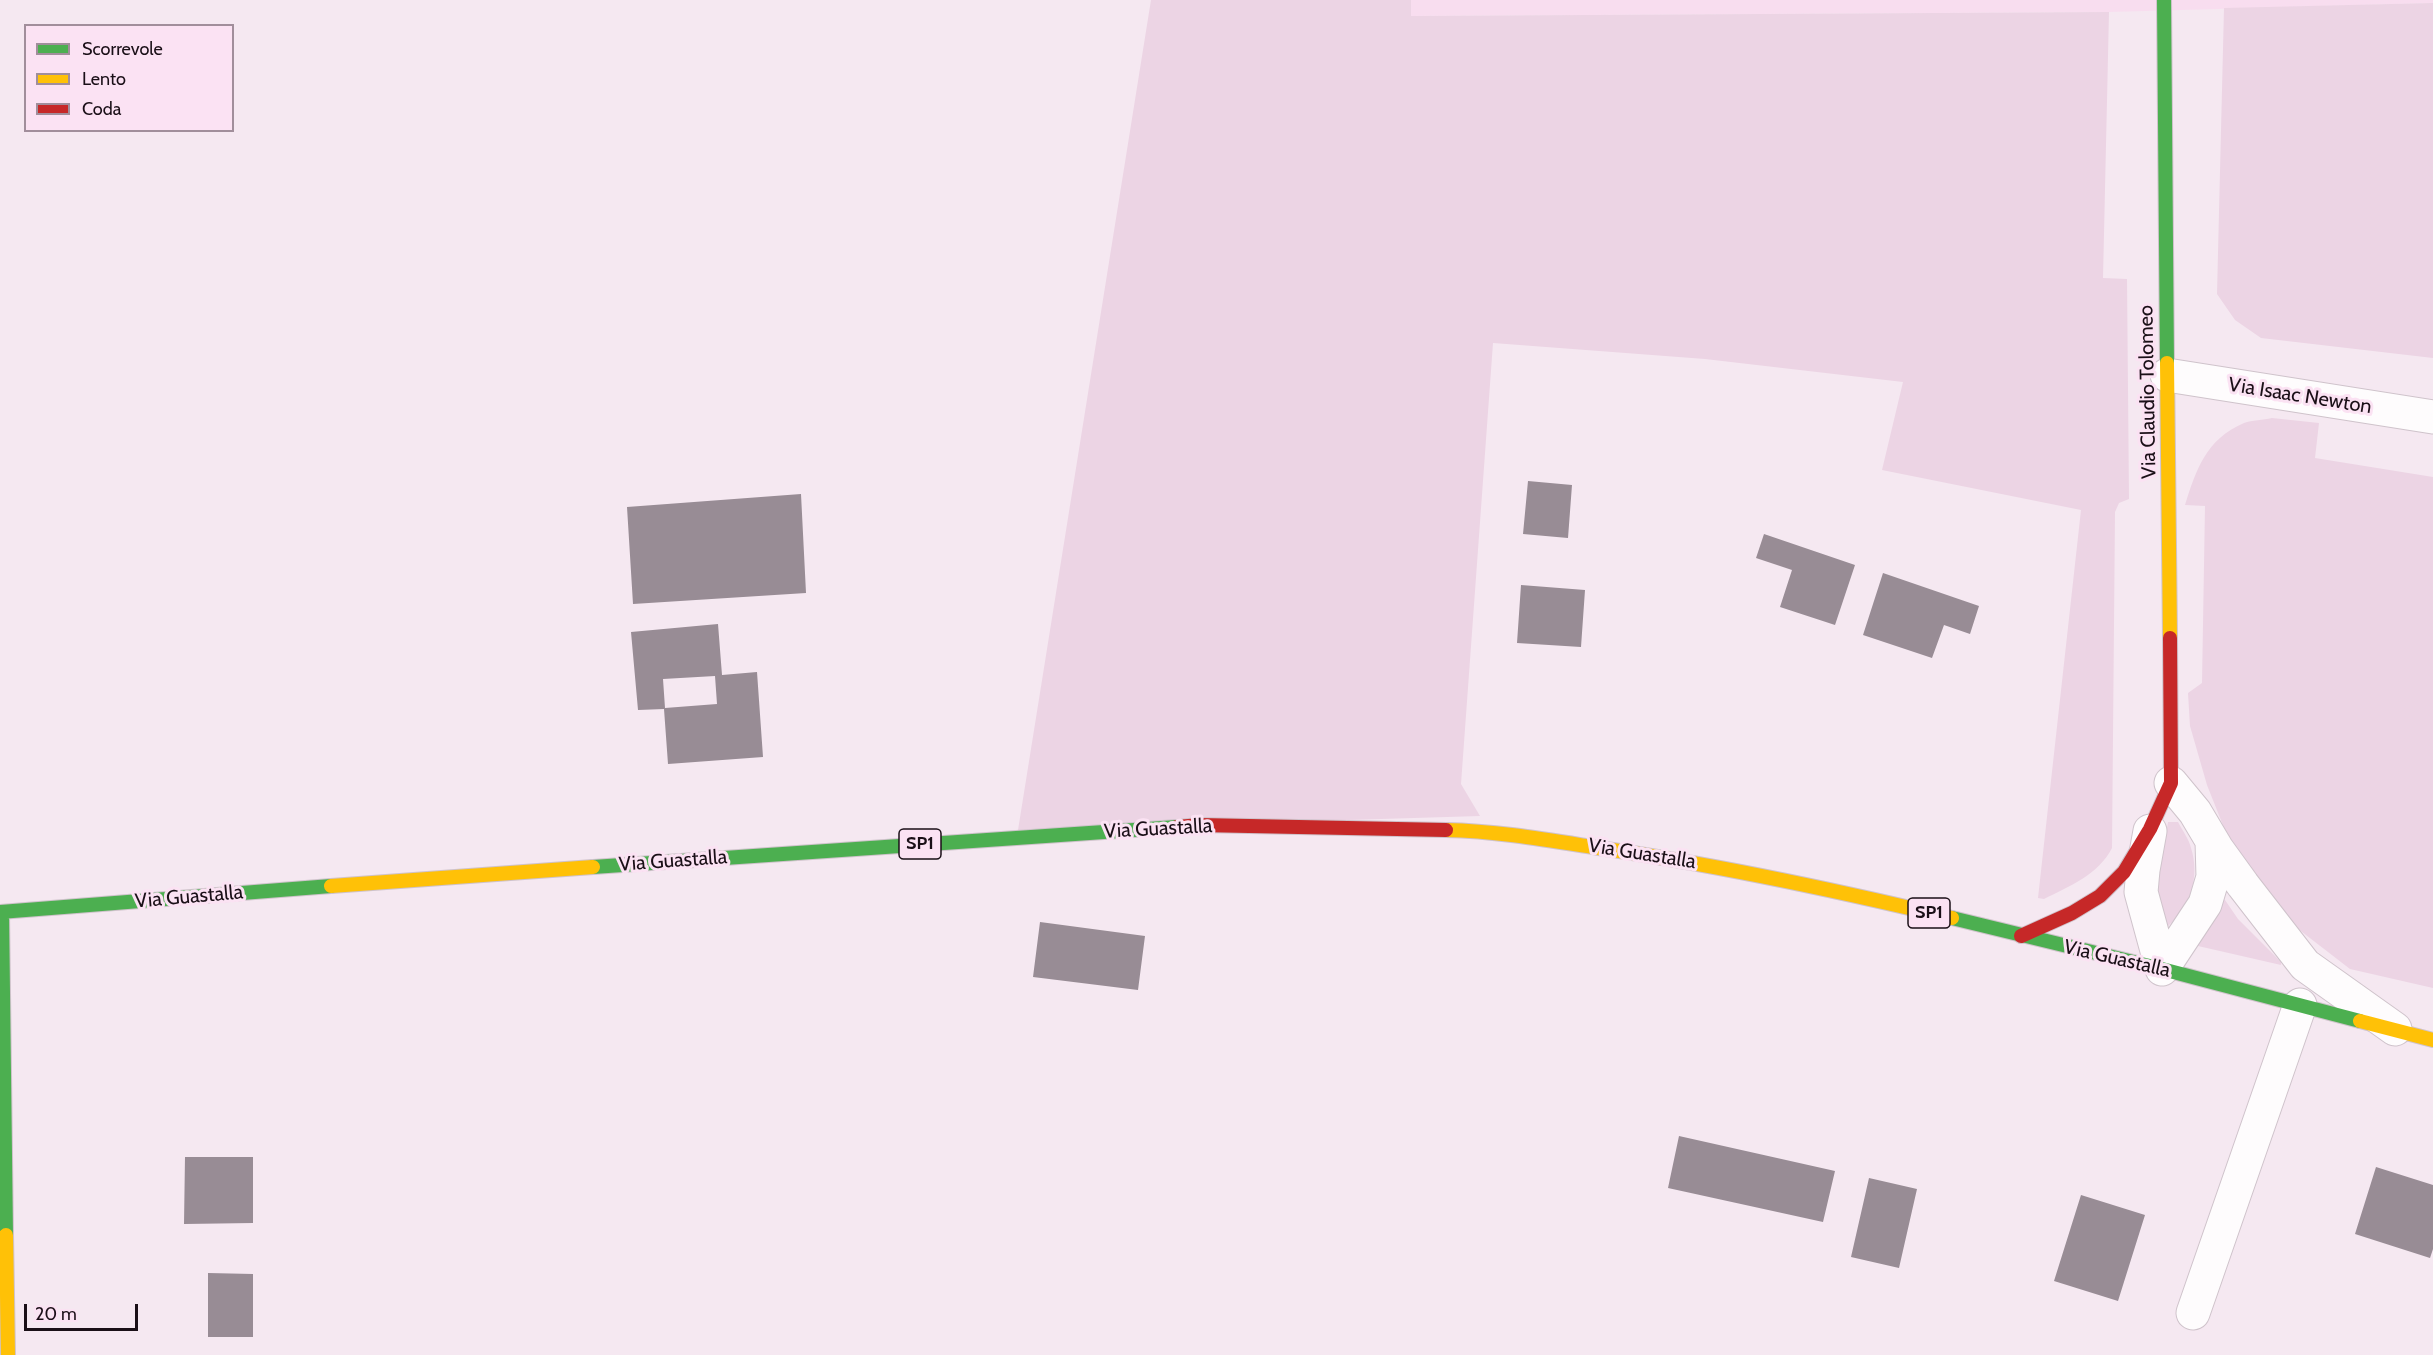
<!DOCTYPE html>
<html>
<head>
<meta charset="utf-8">
<style>
  body { margin:0 }
  #map { position:relative; width:2433px; height:1355px; overflow:hidden; background:#f5e8f1; font-family:Cabin,sans-serif }
  canvas { display:block }
  .legend { position:absolute; left:24px; top:24px; width:210px; height:108px; box-sizing:border-box; background:#fbe2f3; border:2px solid #a18e9b; margin:0; padding:8px 10px; list-style:none; font-size:18px; color:#1a0f17 }
  .legend li { display:flex; align-items:center; gap:12px; height:30px }
  .legend b { width:30px; border:2px solid #a18e9b }
  .scale { position:absolute; left:24px; top:1304px; width:114px; height:27px; box-sizing:border-box; border:3px solid #1a0f17; border-top:0; padding-left:8px; font-size:18px; line-height:21px; white-space:nowrap; color:#1a0f17; -webkit-text-stroke:4px #fbe2f3; paint-order:stroke }
</style>
</head>
<body>
<div id="map">
<canvas width="2433" height="1355"></canvas>
<ul class="legend">
<li><b style="height:8px;background:#4caf50"></b>Scorrevole</li>
<li><b style="height:8px;background:#ffc107"></b>Lento</li>
<li><b style="height:8px;background:#c62828"></b>Coda</li>
</ul>
<div class="scale">20 m</div>
</div>
<script>
const ctx = document.querySelector('canvas').getContext('2d');
ctx.lineJoin = 'round';
function fillPath(path, color) { ctx.fillStyle = color; ctx.fill(path, 'evenodd'); }
function strokePath(path, color, width, dash) { ctx.strokeStyle = color; ctx.lineWidth = width; ctx.lineCap = dash ? 'butt' : 'round'; ctx.setLineDash(dash || []); ctx.stroke(path); }
function drawText(font, color, halo, rows, align = 'center') {
  ctx.font = font + ' Cabin,sans-serif'; ctx.lineWidth = 6; ctx.setLineDash([]); ctx.textBaseline = 'middle'; ctx.strokeStyle = halo; ctx.fillStyle = color; for (const [text, x, y, turn = 0] of rows) {
    ctx.save(); ctx.translate(x, y); ctx.rotate((+turn || 0) * Math.PI / 180); ctx.textAlign = isNaN(turn) ? turn : align; if (halo) ctx.strokeText(text, 0, 0); ctx.fillText(text, 0, 0); ctx.restore();
  }
}
const built = new Path2D(`
  M 1411,0 L 2433,0 L 2433,3 L 2109,12 L 1411,16 Z`);
const green = new Path2D(`
  M 1151,0 L 1411,0 L 1411,16 L 2109,12 L 2103,278 L 2127,279 L 2129,499 L 2119,503 L 2115,512 L 2112,848 C 2098,875 2070,886 2044,899 L 2038,898 L 2081,510 L 1882,470 L 1903,382 L 1705,359 L 1493,343 L 1461,784 L 1480,816 L 1018,830 Z
  M 2433,3 L 2433,358 L 2261,338 L 2235,320 L 2217,294 L 2224,8 Z
  M 2272,418 L 2319,423 L 2315,458 L 2433,477 L 2433,988 L 2350,969 L 2293,925 L 2256,881 L 2226,833 L 2207,785 L 2190,726 L 2188,693 L 2202,683 L 2205,506 L 2185,505 C 2196,470 2206,439 2244,423 C 2252,420 2263,420 2272,418 Z
  M 2168,822 L 2178,822 C 2182,830 2189,839 2191,848 C 2200,876 2191,907 2168,926 L 2163,926 L 2155,874 L 2163,851 Z
  M 2222,899 L 2225,900 L 2238,919 L 2281,962 L 2281,965 L 2198,946 L 2196,942 Z`);
const building = new Path2D(`
  M 1528,481 L 1572,485 L 1568,538 L 1523,534 Z
  M 801,494 L 806,593 L 633,604 L 627,507 Z
  M 1764,534 L 1855,565 L 1835,625 L 1780,607 L 1792,570 L 1756,558 Z
  M 1883,573 L 1979,606 L 1970,634 L 1944,625 L 1932,658 L 1863,635 Z
  M 1521,585 L 1585,590 L 1581,647 L 1517,643 Z
  M 718,624 L 722,675 L 757,672 L 763,757 L 668,764 L 664,709 L 638,710 L 631,632 ZM 715,676 L 717,704 L 665,708 L 663,679 Z
  M 1040,922 L 1145,936 L 1138,990 L 1033,977 Z
  M 1679,1136 L 1835,1171 L 1823,1222 L 1668,1188 Z
  M 185,1157 L 253,1157 L 253,1223 L 184,1224 Z
  M 2376,1167 L 2433,1185 L 2433,1249 L 2430,1258 L 2355,1234 Z
  M 1869,1178 L 1917,1189 L 1899,1268 L 1851,1257 Z
  M 2081,1195 L 2145,1215 L 2118,1301 L 2054,1281 Z
  M 208,1273 L 253,1274 L 253,1337 L 208,1337 Z`);
const street = new Path2D(`
  M 2167,375 L 2433,417
  M 2171,783 L 2195,812 L 2217,849 L 2243,885 L 2305,965 L 2395,1029
  M 2150,831 L 2143,870 L 2141,892 L 2162,969
  M 2162,969 L 2205,904 L 2213,877 L 2212,841
  M 2193,1313 L 2300,1005`);
const fast = new Path2D(`
  M 2164,0 L 2167,363
  M 593,867 L 1177,827
  M 0,912 L 331,886
  M 2,912 L 6,1235
  M 1952,918 L 2162,969 L 2360,1021`);
const slow = new Path2D(`
  M 2167,363 L 2170,638
  M 1446,830 C 1497,831 1548,840 1599,848 C 1718,865 1835,890 1952,918
  M 331,886 L 593,867
  M 2360,1021 L 2433,1040
  M 6,1235 L 8,1355`);
const jam = new Path2D(`
  M 1177,827 L 1200,825 L 1446,830
  M 2021,936 L 2072,913 L 2100,896 L 2124,872 L 2150,829 L 2171,783 L 2170,638`);
const shields = [
  [920,844,42],
  [1929,913,42]
];
const shieldNames = [
  ["SP1",920,844],
  ["SP1",1929,913]
];
const streetNames = [
  ["Via Claudio Tolomeo",2148,392,-91],
  ["Via Isaac Newton",2300,396,9],
  ["Via Guastalla",1158,829,-3],
  ["Via Guastalla",1642,854,9],
  ["Via Guastalla",673,861,-4],
  ["Via Guastalla",189,897,-5],
  ["Via Guastalla",2117,959,13]
];
fillPath(built, '#f8ddef');
fillPath(green, '#ecd4e4');
fillPath(building, '#988c95');
strokePath(street, '#cfc3cb', 35);
strokePath(fast, '#cfc3cb', 16);
strokePath(slow, '#cfc3cb', 16);
strokePath(jam, '#cfc3cb', 16);
strokePath(street, '#fefcfd', 33);
strokePath(fast, '#4caf50', 14);
strokePath(slow, '#ffc107', 14);
strokePath(jam, '#c62828', 14);
for (const [x, y, w] of shields) { const box = new Path2D(); box.roundRect(x - w / 2, y - 15, w, 30, 4.5); ctx.fillStyle = '#fbe2f3'; ctx.fill(box); strokePath(box, '#1a0f17', 1.5); }
drawText('bold 18px', '#1a0f17', null, shieldNames);
drawText('20px', '#1a0f17', '#fbe2f3', streetNames);
</script>
</body>
</html>
